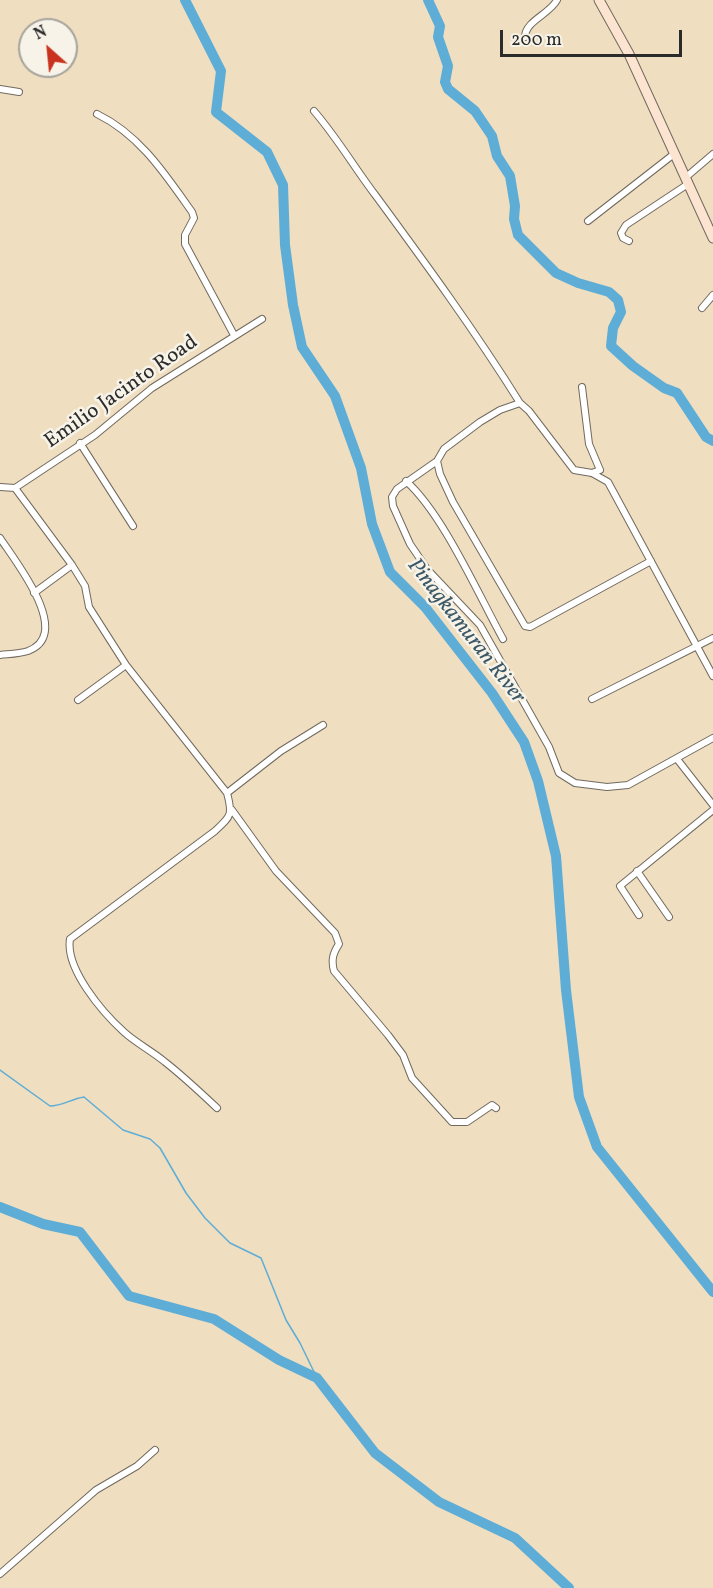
<!DOCTYPE html>
<html>
<head>
<meta charset="utf-8">
<style>
  body { margin:0 }
  #map { position:relative; width:713px; height:1588px; overflow:hidden; background:#f0dec0; font-family:Vollkorn,serif }
  canvas { display:block }
  .north { position:absolute; left:18px; top:18px; width:60px; height:60px; box-sizing:border-box; background:#f7f3e8; border:2px solid #a5a39c; border-radius:50%; rotate:333deg; font-size:16px; font-weight:700; line-height:24px; text-align:center; color:#2b2b2b }
  .north::after { content:''; display:block; margin:auto; width:21px; height:27px; background:#c8321e; clip-path:polygon(50% 0,100% 100%,50% 72%,0 100%) }
  .scale { position:absolute; left:500px; top:30px; width:182px; height:27px; box-sizing:border-box; border:3px solid #2b2b2b; border-top:0; padding-left:8px; font-size:18px; line-height:21px; white-space:nowrap; color:#2b2b2b; -webkit-text-stroke:4px #f7f3e8; paint-order:stroke }
</style>
</head>
<body>
<div id="map">
<canvas width="713" height="1588"></canvas>
<div class="north">N</div>
<div class="scale">200 m</div>
</div>
<script>
const ctx = document.querySelector('canvas').getContext('2d');
ctx.lineJoin = 'round';
function strokePath(path, color, width, dash) { ctx.strokeStyle = color; ctx.lineWidth = width; ctx.lineCap = dash ? 'butt' : 'round'; ctx.setLineDash(dash || []); ctx.stroke(path); }
function drawText(font, color, halo, rows, align = 'center') {
  ctx.font = font + ' Vollkorn,serif'; ctx.lineWidth = 5; ctx.setLineDash([]); ctx.textBaseline = 'middle'; ctx.strokeStyle = halo; ctx.fillStyle = color; for (const [text, x, y, turn = 0] of rows) {
    ctx.save(); ctx.translate(x, y); ctx.rotate((+turn || 0) * Math.PI / 180); ctx.textAlign = isNaN(turn) ? turn : align; if (halo) ctx.strokeText(text, 0, 0); ctx.fillText(text, 0, 0); ctx.restore();
  }
}
const stream = new Path2D(`
  M 0,1070 L 50,1106 C 62,1106 71,1099 84,1097 L 123,1130 L 150,1139 L 160,1148 L 186,1193 L 205,1218 L 230,1243 L 261,1258 L 286,1320 L 300,1343 L 317,1378`);
const river = new Path2D(`
  M 185,0 L 221,71 L 216,112 L 267,152 L 283,185 L 285,245 L 293,305 L 302,347 L 335,396 L 361,468 L 372,524 L 390,572 L 425,607 L 492,693 L 524,742 L 538,781 L 556,856 L 566,990 L 579,1097 L 597,1147 L 713,1292
  M 428,0 L 440,26 L 438,37 L 448,66 L 445,82 L 448,89 L 475,111 L 492,136 L 497,156 L 510,176 L 515,206 L 514,219 L 518,235 L 556,273 L 578,283 L 609,292 L 618,300 L 621,312 L 613,328 L 611,346 L 633,366 L 664,388 L 677,393 L 706,437 L 713,441
  M 0,1207 L 43,1224 L 80,1232 L 129,1296 L 214,1319 L 279,1360 L 317,1378 L 375,1453 L 439,1502 L 515,1538 L 569,1588`);
const street = new Path2D(`
  M 525,37 C 525,21 550,14 557,0
  M 0,89 L 19,92
  M 314,111 C 338,139 354,167 376,196 C 426,264 475,331 520,403 L 529,411 L 574,470 L 592,473 L 608,482 L 713,676
  M 97,114 C 140,135 165,174 192,212 L 194,218 L 185,235 L 185,244 L 234,335
  M 685,178 L 713,154
  M 588,221 L 674,154
  M 629,241 L 623,238 L 621,233 L 626,225 L 688,184
  M 702,308 L 713,295
  M 582,387 L 589,444 L 600,470 L 592,473
  M 520,403 L 500,410 L 480,422 L 444,449 L 437,461 L 397,489 L 392,497 L 393,506 L 410,544 L 427,569 L 480,625 L 549,747 L 559,773 L 575,783 L 607,787 L 628,785 L 713,738
  M 80,443 L 133,526
  M 437,461 L 440,474 L 453,502 L 525,626 L 530,627 L 651,561
  M 406,481 C 443,514 478,594 503,639
  M 0,487 L 15,488 L 95,435 L 152,388 L 262,319
  M 15,488 L 72,565 L 85,586 L 89,607 L 126,665 L 227,793 C 233,815 231,816 215,831 L 70,939 C 65,969 103,1013 124,1032 C 136,1043 152,1051 165,1062 C 183,1076 200,1092 217,1108
  M 0,538 C 15,561 74,634 28,651 C 19,654 9,654 0,655
  M 34,593 L 72,565
  M 592,699 L 713,638
  M 78,700 L 126,665
  M 677,759 L 713,805
  M 227,793 L 281,751 L 323,725
  M 232,810 L 276,871 L 335,933 L 339,944 C 333,953 331,960 334,971 L 388,1035 L 403,1055 L 412,1078 L 452,1122 L 467,1122 L 492,1105 L 496,1108
  M 637,871 L 669,917
  M 639,915 L 620,886 L 713,810
  M 0,1574 L 96,1490 L 137,1466 L 155,1450`);
const secondary = new Path2D(`
  M 599,0 L 629,54 L 713,238`);
const streetNames = [
  ["Emilio Jacinto Road",122,393,-35]
];
const waterNames = [
  ["Pinagkamuran River",465,632,52]
];
strokePath(stream, '#5dadd7', 1.5);
strokePath(river, '#5dadd7', 10);
strokePath(street, '#706a5f', 8);
strokePath(secondary, '#706a5f', 11);
strokePath(street, '#fff', 6);
strokePath(secondary, '#fde4d1', 9);
drawText('21px', '#2b2b2b', '#f7f3e8', streetNames);
drawText('italic 22px', '#3c5867', '#f7f3e8', waterNames);
</script>
</body>
</html>
